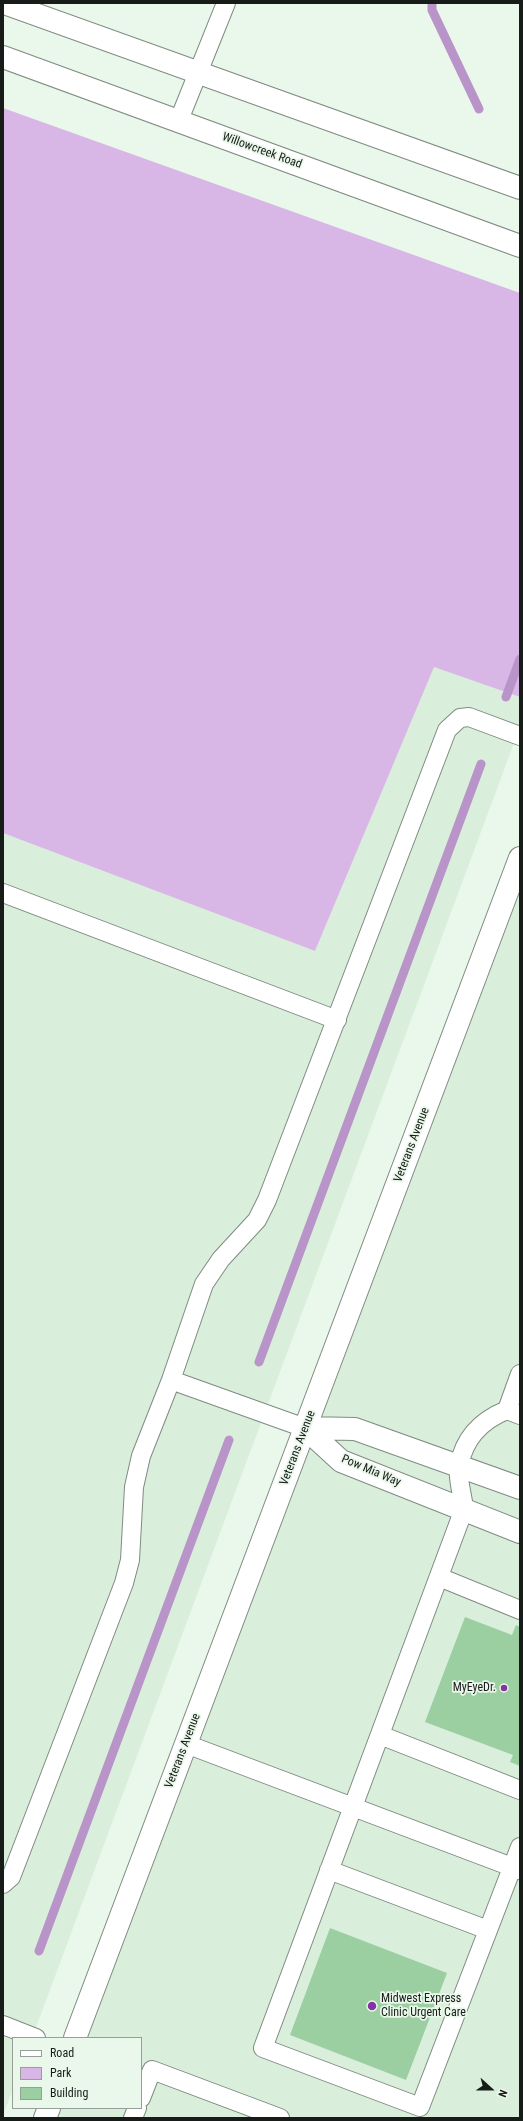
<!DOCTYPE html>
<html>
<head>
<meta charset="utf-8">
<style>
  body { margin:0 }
  #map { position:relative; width:523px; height:2121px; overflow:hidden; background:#eaf7eb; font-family:"Roboto Condensed",sans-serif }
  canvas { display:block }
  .frame { position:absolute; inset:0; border:4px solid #181c18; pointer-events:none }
  .legend { position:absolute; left:12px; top:2037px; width:130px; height:72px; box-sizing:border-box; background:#eaf7eb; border:1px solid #969f97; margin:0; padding:5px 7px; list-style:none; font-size:12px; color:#181c18 }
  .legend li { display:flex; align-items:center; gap:8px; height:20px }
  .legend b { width:20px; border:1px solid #969f97 }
  .north { position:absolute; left:471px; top:2069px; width:40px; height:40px; -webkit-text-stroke:3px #eaf7eb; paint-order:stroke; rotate:111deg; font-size:11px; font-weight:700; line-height:16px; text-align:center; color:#181c18 }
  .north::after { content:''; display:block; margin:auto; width:14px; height:18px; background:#181c18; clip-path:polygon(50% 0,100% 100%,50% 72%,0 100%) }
</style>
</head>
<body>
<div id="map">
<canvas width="523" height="2121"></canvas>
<div class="frame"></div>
<ul class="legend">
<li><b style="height:5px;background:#fff"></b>Road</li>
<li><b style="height:11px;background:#d8b7e6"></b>Park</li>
<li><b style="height:11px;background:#9bcfa1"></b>Building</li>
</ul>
<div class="north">N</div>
</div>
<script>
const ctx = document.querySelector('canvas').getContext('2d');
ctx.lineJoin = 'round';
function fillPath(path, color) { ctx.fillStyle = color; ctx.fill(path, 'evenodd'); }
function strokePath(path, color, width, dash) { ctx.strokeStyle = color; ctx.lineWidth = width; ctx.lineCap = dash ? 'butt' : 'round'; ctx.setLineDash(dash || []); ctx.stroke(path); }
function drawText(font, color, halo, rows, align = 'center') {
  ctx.font = font + ' "Roboto Condensed",sans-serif'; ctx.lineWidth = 3.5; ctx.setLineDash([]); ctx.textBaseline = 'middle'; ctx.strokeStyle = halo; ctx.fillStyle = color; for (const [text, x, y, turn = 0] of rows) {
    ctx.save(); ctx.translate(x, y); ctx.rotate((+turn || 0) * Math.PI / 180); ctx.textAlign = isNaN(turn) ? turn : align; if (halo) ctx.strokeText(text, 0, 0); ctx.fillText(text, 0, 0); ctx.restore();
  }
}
const built = new Path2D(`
  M 434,666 L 520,697 L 520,727 L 32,2038 L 13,2038 L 13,2089 L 3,2115 L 3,833 L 315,951 Z
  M 520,891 L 520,2118 L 56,2118 L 60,2108 L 141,2108 L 141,2038 L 87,2038 Z`);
const green = new Path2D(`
  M 3,108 L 520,293 L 520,697 L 434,667 L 315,951 L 3,833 Z`);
const stream = new Path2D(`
  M 432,3 L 432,10 L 479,109
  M 506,697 L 520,659
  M 259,1362 L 481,764
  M 39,1951 L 229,1440`);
const building = new Path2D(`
  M 465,1617 L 512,1635 L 516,1625 L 520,1627 L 520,1766 L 510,1762 L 513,1755 L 425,1722 Z
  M 330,1928 L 447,1973 L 406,2080 L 290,2035 Z`);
const service = new Path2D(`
  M 179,120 L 226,3
  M 3,893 L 337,1020
  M 171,1380 L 305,1428
  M 507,1410 L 520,1374
  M 520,1415 L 507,1410 C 482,1420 464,1438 459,1466 C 457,1479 463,1496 464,1509 L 263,2048 L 420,2107 L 520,1847
  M 439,1577 L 520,1610
  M 380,1735 L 520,1790
  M 186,1744 L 520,1870
  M 329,1870 L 488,1930
  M 3,1884 L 11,1877 L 124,1583 L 130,1560 L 134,1487 L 141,1456 L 171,1380 L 204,1284 L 221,1259 L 257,1220 L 267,1200 L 447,730 L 460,718 L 469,717 L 520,736
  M 3,2025 L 36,2038
  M 141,2098 L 152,2070 L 280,2118
  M 133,2118 L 137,2108`);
const minor = new Path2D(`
  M 305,1428 L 341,1461 L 520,1532
  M 305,1428 L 355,1429 L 520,1488
  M 75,2038 L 520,858
  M 45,2118 L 49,2108`);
const tertiary = new Path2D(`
  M 4,3 L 520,188
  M 3,57 L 520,246`);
const markers = [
  [504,1688,4,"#8633a2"],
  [372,2006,5,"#8633a2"]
];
const streetNames = [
  ["Willowcreek Road",262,151,20],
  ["Veterans Avenue",412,1145,-69],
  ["Veterans Avenue",298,1448,-69],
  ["Pow Mia Way",371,1471,23],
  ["Veterans Avenue",183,1751,-69]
];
const poiNames = [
  ["MyEyeDr.",496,1688],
  ["Midwest Express",381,1999,"left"],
  ["Clinic Urgent Care",381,2013,"left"]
];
fillPath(built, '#daeedc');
fillPath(green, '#d8b7e6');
strokePath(stream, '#b994c8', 9);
fillPath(building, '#9bcfa1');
strokePath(service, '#7f8b80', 20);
strokePath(minor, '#7f8b80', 24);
strokePath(tertiary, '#7f8b80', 24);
strokePath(service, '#fff', 18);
strokePath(minor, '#fff', 22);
strokePath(tertiary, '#fff', 22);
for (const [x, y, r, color] of markers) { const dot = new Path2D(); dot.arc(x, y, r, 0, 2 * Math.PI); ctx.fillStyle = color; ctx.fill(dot); strokePath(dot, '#eaf7eb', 1.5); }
drawText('12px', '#181c18', '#eaf7eb', streetNames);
drawText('12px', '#181c18', '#eaf7eb', poiNames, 'right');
</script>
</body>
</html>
